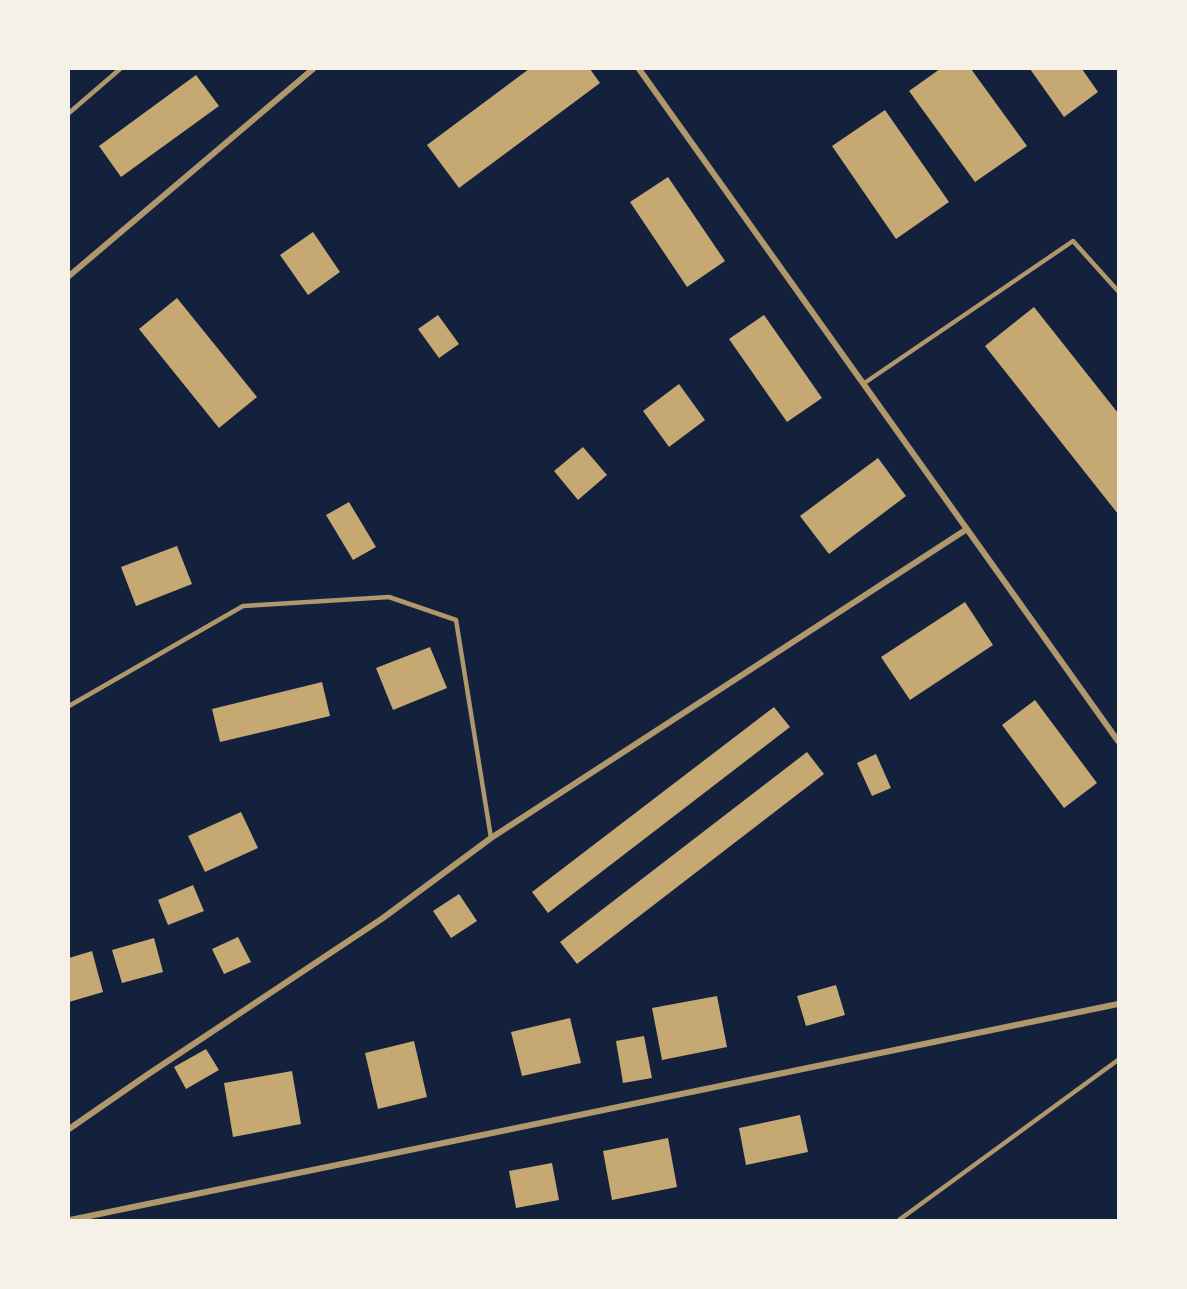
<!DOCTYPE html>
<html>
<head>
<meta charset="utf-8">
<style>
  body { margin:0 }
  #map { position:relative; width:1187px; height:1289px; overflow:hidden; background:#14213d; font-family:Montserrat,sans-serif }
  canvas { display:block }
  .frame { position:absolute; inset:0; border:70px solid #f6f1e7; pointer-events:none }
</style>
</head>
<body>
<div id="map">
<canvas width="1187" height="1289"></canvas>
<div class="frame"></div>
</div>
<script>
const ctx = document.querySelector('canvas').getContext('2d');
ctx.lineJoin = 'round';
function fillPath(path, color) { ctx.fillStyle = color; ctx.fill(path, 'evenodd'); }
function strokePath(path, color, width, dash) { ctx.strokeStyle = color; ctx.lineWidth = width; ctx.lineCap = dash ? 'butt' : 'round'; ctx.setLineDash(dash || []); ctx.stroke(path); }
const building = new Path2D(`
  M 529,69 L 590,69 L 600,83 L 459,188 L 427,145 Z
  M 940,69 L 971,69 L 1027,146 L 975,182 L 909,91 Z
  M 1030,69 L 1082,69 L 1098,92 L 1064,117 Z
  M 196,75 L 219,106 L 121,177 L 99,146 Z
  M 885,110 L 949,202 L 896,239 L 832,146 Z
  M 668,177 L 725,261 L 687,287 L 630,202 Z
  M 313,232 L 340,272 L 308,295 L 280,255 Z
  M 177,298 L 257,397 L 219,428 L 139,329 Z
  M 1034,307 L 1118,413 L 1118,514 L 985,346 Z
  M 438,315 L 459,344 L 439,358 L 418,329 Z
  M 764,315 L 822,398 L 787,422 L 729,339 Z
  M 679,384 L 705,420 L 669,447 L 643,411 Z
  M 583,447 L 607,475 L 578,500 L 554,471 Z
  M 878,458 L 906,496 L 829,554 L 800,516 Z
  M 349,502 L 376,547 L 353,560 L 326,515 Z
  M 177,546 L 192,584 L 136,606 L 121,567 Z
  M 965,602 L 993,645 L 910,700 L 881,657 Z
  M 430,647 L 447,688 L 393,710 L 376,668 Z
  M 322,682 L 330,716 L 220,742 L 212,709 Z
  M 1035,700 L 1097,783 L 1064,808 L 1002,725 Z
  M 774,707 L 790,727 L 548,913 L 532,892 Z
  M 807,752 L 824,774 L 577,964 L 560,942 Z
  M 876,754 L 891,788 L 872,796 L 857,763 Z
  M 241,812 L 258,848 L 205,872 L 188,836 Z
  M 193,885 L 204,911 L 168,925 L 158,900 Z
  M 459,894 L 477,921 L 451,938 L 433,911 Z
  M 238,937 L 251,962 L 224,974 L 212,949 Z
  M 154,938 L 163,972 L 122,983 L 112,950 Z
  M 92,951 L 103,992 L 69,1002 L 69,958 Z
  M 836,985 L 845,1015 L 806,1026 L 797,996 Z
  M 717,996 L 727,1047 L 662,1060 L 652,1008 Z
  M 570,1018 L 581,1063 L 522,1076 L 511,1032 Z
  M 644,1036 L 652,1078 L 623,1083 L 616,1041 Z
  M 414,1041 L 427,1097 L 378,1109 L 365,1053 Z
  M 206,1049 L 219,1070 L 186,1089 L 174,1067 Z
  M 292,1071 L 301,1124 L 233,1137 L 224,1083 Z
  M 800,1115 L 808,1152 L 746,1165 L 739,1128 Z
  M 668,1138 L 677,1187 L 612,1200 L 603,1151 Z
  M 552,1163 L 559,1200 L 516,1208 L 509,1171 Z`);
const service = new Path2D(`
  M 69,113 L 120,69
  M 863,384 L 1073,241 L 1118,291
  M 69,706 L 243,606 L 389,597 L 456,620 L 491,838
  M 899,1220 L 1118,1060`);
const minor = new Path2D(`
  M 639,69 L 1118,741
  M 69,276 L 313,69
  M 69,1129 L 147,1075 L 383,918 L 491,838 L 967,529
  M 70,1220 L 1118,1004`);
fillPath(building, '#c6a872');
strokePath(service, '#b1986c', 4.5);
strokePath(minor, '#b1986c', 6);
</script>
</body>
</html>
